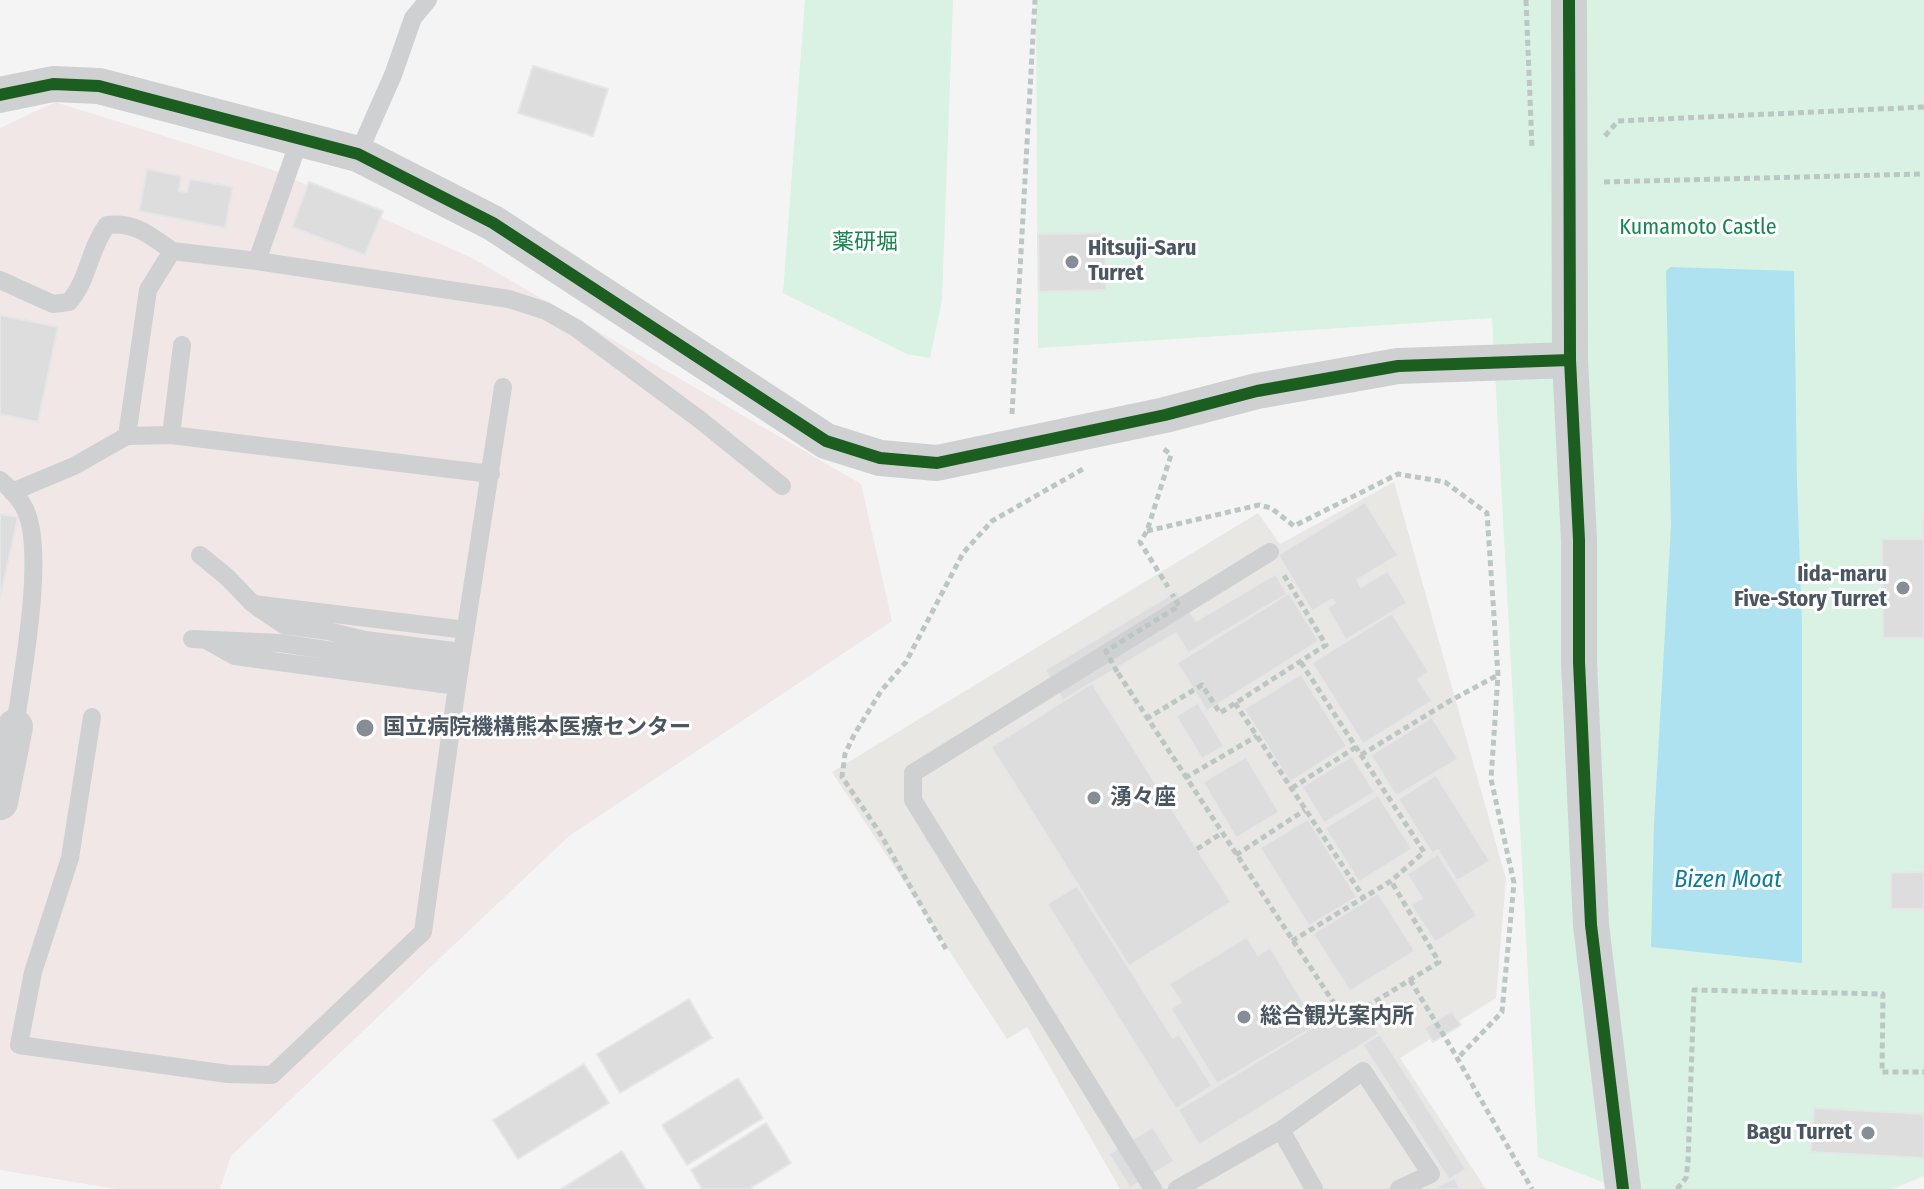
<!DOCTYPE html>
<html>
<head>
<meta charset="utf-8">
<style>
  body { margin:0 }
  canvas { display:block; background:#f4f4f4 }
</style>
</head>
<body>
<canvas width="1924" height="1189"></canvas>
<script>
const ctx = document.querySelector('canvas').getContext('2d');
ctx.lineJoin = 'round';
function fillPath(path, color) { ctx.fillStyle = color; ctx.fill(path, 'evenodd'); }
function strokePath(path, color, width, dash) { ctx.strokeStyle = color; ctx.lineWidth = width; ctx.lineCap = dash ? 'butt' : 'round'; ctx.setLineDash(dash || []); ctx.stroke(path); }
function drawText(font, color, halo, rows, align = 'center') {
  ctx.font = font + ' "Fira Sans Condensed","Noto Sans JP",sans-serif'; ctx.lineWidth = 6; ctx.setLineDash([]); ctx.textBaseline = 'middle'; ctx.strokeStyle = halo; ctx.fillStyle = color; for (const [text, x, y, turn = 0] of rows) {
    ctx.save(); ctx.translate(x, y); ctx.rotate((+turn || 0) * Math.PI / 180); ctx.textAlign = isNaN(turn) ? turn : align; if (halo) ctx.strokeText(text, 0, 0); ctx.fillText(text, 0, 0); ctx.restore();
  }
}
const commercial = new Path2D(`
  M 1394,482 L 1506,879 L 1496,998 L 1400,1058 L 1486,1189 L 1120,1189 L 1027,1027 L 1007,1039 L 832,772 L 1258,513 L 1280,544 Z`);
const medical = new Path2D(`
  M 55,102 L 273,170 L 472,258 L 861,484 L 892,621 L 569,836 L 231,1156 L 220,1189 L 117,1189 L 0,1170 L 0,128 Z`);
const green = new Path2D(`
  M 805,0 L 953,0 L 942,300 L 930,358 L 907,354 L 783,293 Z
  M 1036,0 L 1924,0 L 1924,1176 L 1892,1189 L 1620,1189 L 1538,1157 L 1492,318 L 1038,348 Z`);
const water = new Path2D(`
  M 1671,267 L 1794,271 L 1797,481 L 1802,625 L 1802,963 L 1651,947 L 1654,824 L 1671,526 L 1666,271 Z`);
const building = new Path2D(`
  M 533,66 L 608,89 L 593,136 L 518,113 Z
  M 147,169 L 181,176 L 179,191 L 187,192 L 190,179 L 233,187 L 225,228 L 139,211 Z
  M 309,182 L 383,211 L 365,255 L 292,227 Z
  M 1105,233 L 1106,290 L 1039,292 L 1038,234 Z
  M 0,315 L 58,327 L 38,422 L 0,414 Z
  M 1365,502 L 1398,555 L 1357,580 L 1361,587 L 1388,571 L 1407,603 L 1346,640 L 1327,608 L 1335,603 L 1332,599 L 1312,611 L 1278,555 Z
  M 0,514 L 18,517 L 0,598 Z
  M 1923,517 L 1924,517 L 1924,638 L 1883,638 L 1882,539 L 1923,539 Z
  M 1276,574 L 1287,594 L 1188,653 L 1176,633 L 1063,700 L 1045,670 L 1177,591 L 1196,621 Z
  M 1289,593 L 1319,641 L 1207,711 L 1177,663 Z
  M 1392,613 L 1429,672 L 1418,679 L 1432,701 L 1363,744 L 1312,663 Z
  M 1301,674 L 1347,746 L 1290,782 L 1244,709 Z
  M 1092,683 L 1231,902 L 1129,966 L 991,747 Z
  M 1198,703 L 1224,746 L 1202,759 L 1176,716 Z
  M 1432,717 L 1458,759 L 1396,796 L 1371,755 Z
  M 1352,756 L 1375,792 L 1324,823 L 1302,787 Z
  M 1246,757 L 1279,812 L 1236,838 L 1203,782 Z
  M 1436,775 L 1490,861 L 1457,881 L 1438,850 L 1432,853 L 1398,799 Z
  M 1378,795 L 1412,849 L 1359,882 L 1325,828 Z
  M 1308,819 L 1357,897 L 1309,926 L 1260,848 Z
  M 1438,854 L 1477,916 L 1435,942 L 1411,905 L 1422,898 L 1407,874 Z
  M 1924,872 L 1924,909 L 1891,909 L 1891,873 Z
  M 1077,886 L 1173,1038 L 1179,1034 L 1212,1086 L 1176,1109 L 1047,904 Z
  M 1378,893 L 1415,951 L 1350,991 L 1313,934 Z
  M 1247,937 L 1258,955 L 1270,947 L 1317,1025 L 1217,1084 L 1171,1009 L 1181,1002 L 1169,984 Z
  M 689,999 L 712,1038 L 620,1093 L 597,1054 Z
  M 1358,1000 L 1379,1034 L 1199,1145 L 1178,1110 Z
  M 1452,1011 L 1461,1025 L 1433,1042 L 1424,1028 Z
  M 1380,1034 L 1466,1169 L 1449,1180 L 1363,1045 Z
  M 584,1064 L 609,1103 L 518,1159 L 493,1120 Z
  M 738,1078 L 763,1118 L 687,1165 L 662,1125 Z
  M 1814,1108 L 1924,1114 L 1924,1158 L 1811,1152 Z
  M 766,1123 L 791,1163 L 749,1189 L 702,1189 L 691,1170 Z
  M 1153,1127 L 1174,1161 L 1130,1188 L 1109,1154 Z
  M 622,1151 L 645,1189 L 561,1189 Z
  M 1455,1178 L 1460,1189 L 1432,1189 Z`);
const path = new Path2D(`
  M 1526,0 L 1532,147
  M 1605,136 L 1618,121 L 1924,107
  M 1604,182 L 1923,174
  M 1012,414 L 1035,0
  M 1164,449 L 1171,455 L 1147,531 L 1140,542 L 1168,587
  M 1147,531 L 1259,505 L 1271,508 L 1294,526 L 1398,474 L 1445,482 L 1487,513 L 1498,675 L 1491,779 L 1514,883 L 1502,1012 L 1458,1058
  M 1118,673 L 1345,1020 L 1439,962 L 1391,881
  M 1235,703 L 1364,898
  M 1146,719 L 1202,685 L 1220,713 L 1326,645 L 1282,572
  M 1361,755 L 1448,702 L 1498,675
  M 1185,778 L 1257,736
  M 1292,788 L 1356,747
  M 1197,849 L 1222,833
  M 1236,855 L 1305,810
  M 1292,941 L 1391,881 L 1424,852 L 1300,661
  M 946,949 L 878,830 L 842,777 L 845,754 L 854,735 L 881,691 L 906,662 L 963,553 L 992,521 L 1083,469
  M 1410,980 L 1452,1049 L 1532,1189
  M 1677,1189 L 1686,1178 L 1688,1162 L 1694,990 L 1883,994 L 1882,1072 L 1924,1072`);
const lane = new Path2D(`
  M 300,138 L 257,261 L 172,251 L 148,290 L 127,436 L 171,435 L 491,474
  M 358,154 L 393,75 L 413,18 L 428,0
  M 257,261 L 509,299 L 546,311 L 576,328 L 699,419 L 782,486
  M 0,280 L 53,304 L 69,302 C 89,279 89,249 107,225 C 135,222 150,235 172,251
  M 171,435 L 182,345
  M 0,480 C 9,487 20,499 25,509 C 46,552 22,676 15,727
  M 12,492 L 74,466 L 127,436
  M 200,555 L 227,577 L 253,604 L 466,630
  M 257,607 L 284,625 L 328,631 L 365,640 L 462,652
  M 192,639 L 280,643 L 459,670
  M 206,640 L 235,656 L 457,686
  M 92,717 L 70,858 L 33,972 L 19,1045 L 228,1074 L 272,1075 L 423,932 L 457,686 L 503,387
  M 1281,1130 L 1314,1189
  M 1153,1189 L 913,800 L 913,773 L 1270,552
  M 1177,1189 L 1281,1130 L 1363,1071 L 1431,1174 L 1399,1189`);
const street = new Path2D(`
  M 1569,0 L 1570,360 L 1579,540 L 1579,662 L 1591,925 L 1623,1189
  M 0,95 L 53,84 L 99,86 L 358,154 L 493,223 L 826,441 L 880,458 L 937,463 L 1165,415 L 1257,391 L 1398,366 L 1570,360
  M 0,802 L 15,727`);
const pathBridge = new Path2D(`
  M 1117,672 L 1106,651 L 1179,606 L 1172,594`);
const cycleway = new Path2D(`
  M 1569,0 L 1570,360 L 1579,540 L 1579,662 L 1591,925 L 1623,1189
  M 0,95 L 53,84 L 99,86 L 358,154 L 493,223 L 826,441 L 880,458 L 937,463 L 1165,415 L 1257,391 L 1398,366 L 1570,360`);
const markers = [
  [1072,262,8,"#868d94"],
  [1903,588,8,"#868d94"],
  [365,728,10,"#868d94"],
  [1094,798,8,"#868d94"],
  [1244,1017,8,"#868d94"],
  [1868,1133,8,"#868d94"]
];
const parkNames = [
  ["Kumamoto Castle",1698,228],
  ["薬研堀",865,243]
];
const poiNames = [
  ["Hitsuji-Saru",1088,249],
  ["Turret",1088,274],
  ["Iida-maru",1887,575,"right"],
  ["Five-Story Turret",1887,600,"right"],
  ["国立病院機構熊本医療センター",383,728],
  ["湧々座",1110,798],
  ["総合観光案内所",1260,1017],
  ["Bagu Turret",1852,1133,"right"]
];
const waterNames = [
  ["Bizen Moat",1728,880]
];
fillPath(commercial, '#e8e7e3');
fillPath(medical, '#f1e7e6');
fillPath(green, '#d9f2e3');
fillPath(water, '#aee2f0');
fillPath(building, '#ddddde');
strokePath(building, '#e5e6e7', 2);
strokePath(path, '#bcc7c4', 5, [6, 4]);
strokePath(lane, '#ced0d2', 18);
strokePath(street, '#ced0d2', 36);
strokePath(pathBridge, '#bcc7c4', 5, [6, 4]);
strokePath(cycleway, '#1b5e20', 12);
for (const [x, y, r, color] of markers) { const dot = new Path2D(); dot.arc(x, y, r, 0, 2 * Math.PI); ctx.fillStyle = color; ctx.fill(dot); strokePath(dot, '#fff', 3); }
drawText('22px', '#17864f', '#fff', parkNames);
drawText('bold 22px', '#4a5661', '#fff', poiNames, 'left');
drawText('italic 24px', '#0c7c9b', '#fff', waterNames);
</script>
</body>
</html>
